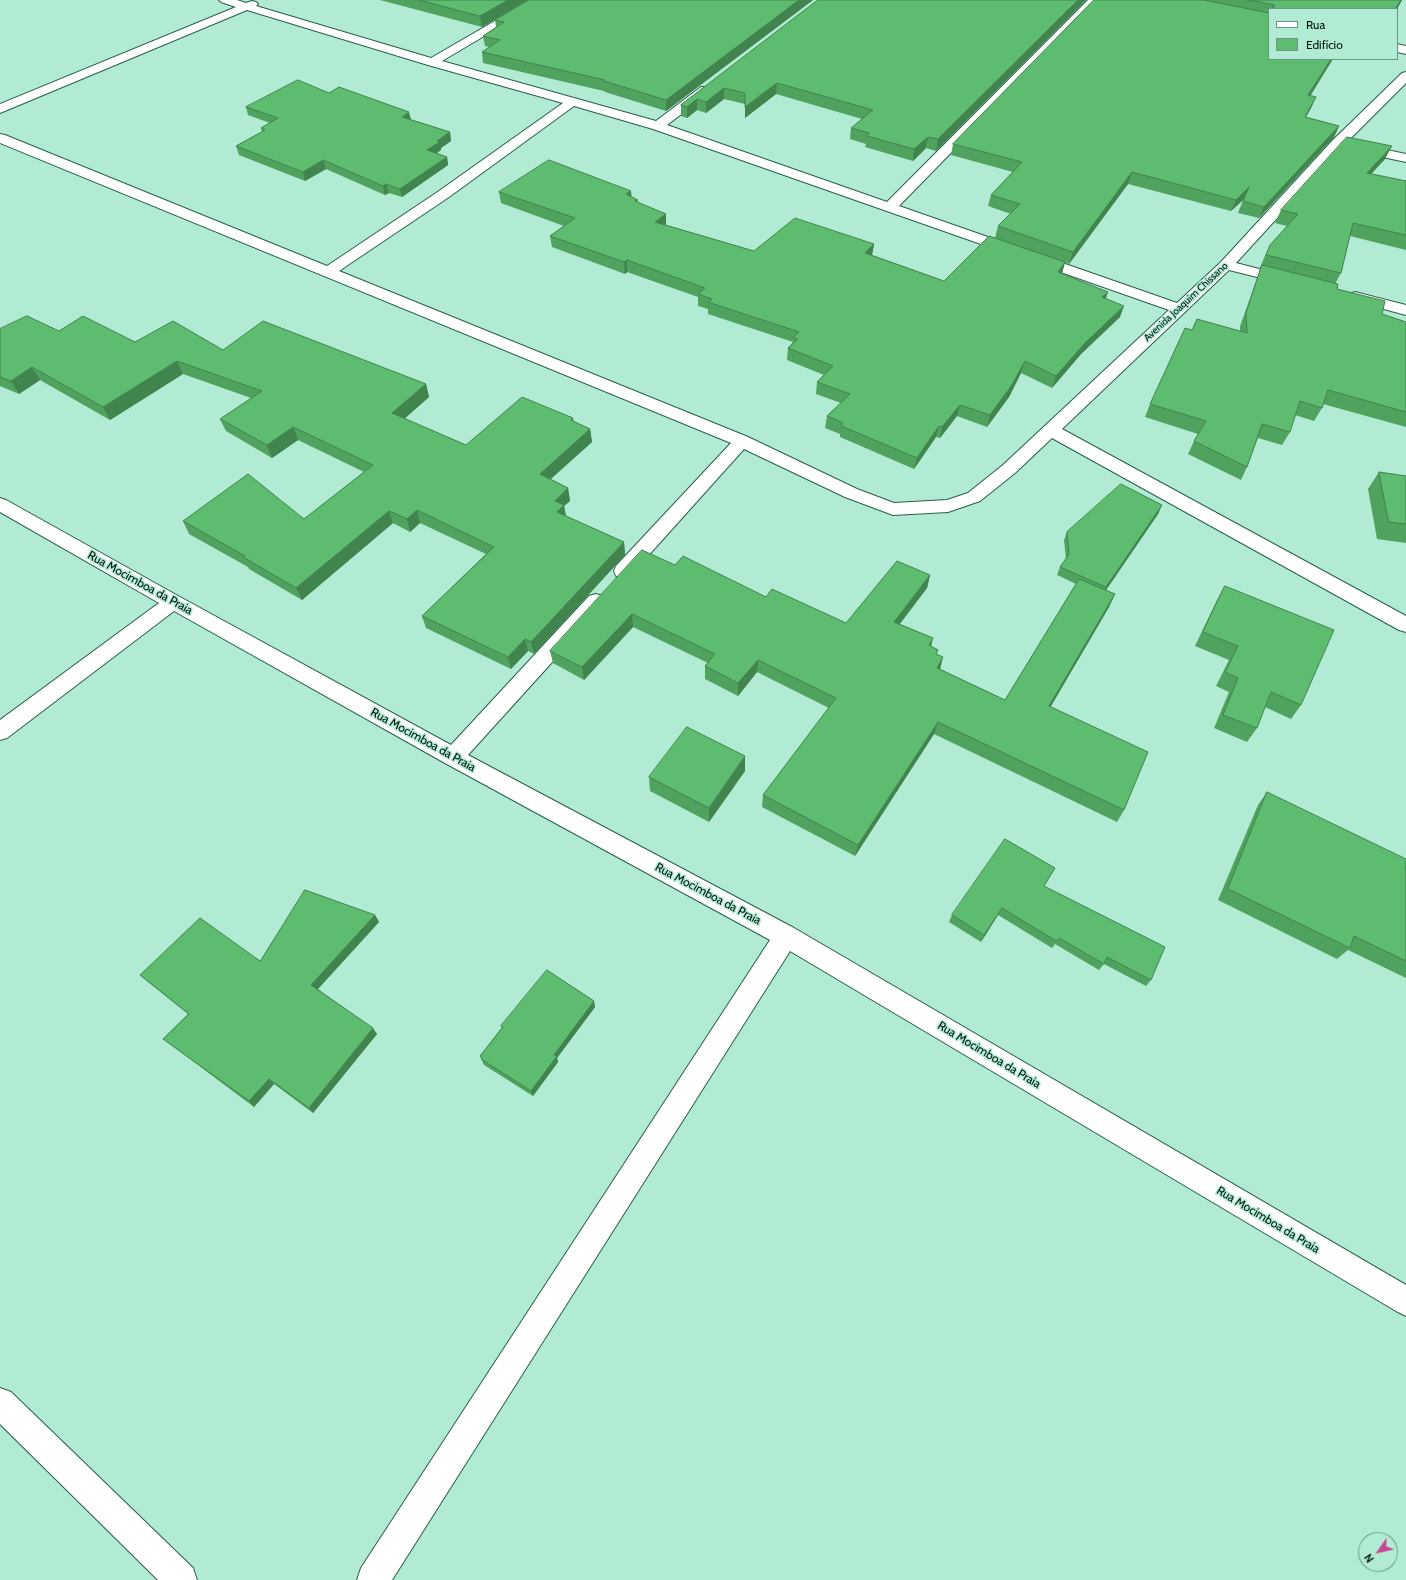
<!DOCTYPE html>
<html>
<head>
<meta charset="utf-8">
<style>
  body { margin:0 }
  #map { position:relative; width:1406px; height:1580px; overflow:hidden; background:#b1ebd3; font-family:Cabin,sans-serif }
  canvas { display:block }
  .legend { position:absolute; left:1268px; top:8px; width:130px; height:52px; box-sizing:border-box; background:#b1ebd3; border:1px solid #6b9584; margin:0; padding:5px 7px; list-style:none; font-size:12px; color:#01150e }
  .legend li { display:flex; align-items:center; gap:8px; height:20px }
  .legend b { width:20px; border:1px solid #6b9584 }
  .north { position:absolute; left:1358px; top:1532px; width:40px; height:40px; box-sizing:border-box; background:#b1ebd3; border:1px solid #6b9584; border-radius:50%; rotate:236deg; font-size:11px; font-weight:700; line-height:16px; text-align:center; color:#01150e }
  .north::after { content:''; display:block; margin:auto; width:14px; height:18px; background:#c84792; clip-path:polygon(50% 0,100% 100%,50% 72%,0 100%) }
</style>
</head>
<body>
<div id="map">
<canvas width="1406" height="1580"></canvas>
<ul class="legend">
<li><b style="height:5px;background:#fff"></b>Rua</li>
<li><b style="height:11px;background:#5dbc6f"></b>Edifício</li>
</ul>
<div class="north">N</div>
</div>
<script>
const ctx = document.querySelector('canvas').getContext('2d');
ctx.lineJoin = 'round';
function strokePath(path, color, width, dash) { ctx.strokeStyle = color; ctx.lineWidth = width; ctx.lineCap = dash ? 'butt' : 'round'; ctx.setLineDash(dash || []); ctx.stroke(path); }
function fillPath(path, color) { ctx.fillStyle = color; ctx.fill(path, 'evenodd'); }
function drawText(font, color, halo, rows, align = 'center') {
  ctx.font = font + ' Cabin,sans-serif'; ctx.lineWidth = 3; ctx.setLineDash([]); ctx.textBaseline = 'middle'; ctx.strokeStyle = halo; ctx.fillStyle = color; for (const [text, x, y, turn = 0] of rows) {
    ctx.save(); ctx.translate(x, y); ctx.rotate((+turn || 0) * Math.PI / 180); ctx.textAlign = isNaN(turn) ? turn : align; if (halo) ctx.strokeText(text, 0, 0); ctx.fillText(text, 0, 0); ctx.restore();
  }
}
const minor = new Path2D(`
  M 219,0 L 237,0 L 246,3 L 252,1 L 256,2 L 258,4 L 256,6 L 431,58 L 531,0 L 545,0 L 442,61 L 656,121 L 701,87 L 709,87 L 711,90 L 709,93 L 667,125 L 887,202 L 1088,0 L 1100,0 L 899,206 L 1177,303 L 1221,262 L 1333,140 L 1402,73 L 1406,72 L 1406,83 L 1343,146 L 1236,263 L 1294,278 L 1296,281 L 1294,284 L 1289,285 L 1229,270 L 1062,429 L 1406,616 L 1406,632 L 1399,630 L 1052,438 L 1015,473 L 980,501 L 948,512 L 893,515 L 845,497 L 744,449 L 630,576 L 623,578 L 616,576 L 614,571 L 616,566 L 731,443 L 0,143 L 0,134 L 5,135 L 327,266 L 439,191 L 563,103 L 428,65 L 247,10 L 0,113 L 0,104 L 236,7 L 221,2 ZM 574,106 L 653,129 L 1169,310 L 1003,465 L 968,493 L 947,500 L 894,503 L 857,489 L 748,437 L 339,271 L 449,197 Z
  M 1397,44 L 1406,46 L 1406,54 L 1397,52 Z
  M 1359,144 L 1406,154 L 1406,162 L 1354,151 L 1352,148 L 1354,145 Z
  M 1355,292 L 1406,305 L 1406,315 L 1350,300 L 1347,297 L 1350,294 Z
  M 0,498 L 6,500 L 180,597 L 451,745 L 589,596 L 596,594 L 603,596 L 606,601 L 603,606 L 468,755 L 794,928 L 1406,1285 L 1406,1316 L 1396,1311 L 790,951 L 392,1580 L 357,1580 L 361,1568 L 770,940 L 445,763 L 174,611 L 7,738 L 0,740 L 0,720 L 159,603 L 0,512 Z
  M 0,1388 L 11,1392 L 193,1568 L 197,1580 L 158,1580 L 0,1424 Z`);
const wall = new Path2D(`
  M 380,0 L 528,0 L 482,27 Z
  M 529,0 L 813,0 L 666,111 L 605,92 L 604,91 L 483,63 L 482,52 L 489,47 L 485,46 L 483,36 L 496,27 L 495,20 Z
  M 818,0 L 1086,0 L 936,151 L 926,148 L 913,161 L 865,147 L 866,144 L 850,139 L 851,128 L 862,119 L 776,94 L 745,118 L 745,104 L 724,99 L 706,113 L 697,110 L 687,118 L 681,116 L 681,105 Z
  M 1094,0 L 1402,0 L 1397,9 L 1269,9 L 1269,59 L 1310,95 L 1316,97 L 1311,108 L 1306,117 L 1339,126 L 1334,137 L 1259,218 L 1238,213 L 1243,200 L 1231,211 L 1128,184 L 1069,264 L 1065,262 L 1062,273 L 1106,298 L 1120,317 L 1081,354 L 1052,388 L 1021,373 L 1009,397 L 987,427 L 957,416 L 940,438 L 936,437 L 914,469 L 840,437 L 840,434 L 825,428 L 827,416 L 841,403 L 816,394 L 817,382 L 824,375 L 787,360 L 788,348 L 793,342 L 708,314 L 708,309 L 698,306 L 698,297 L 627,272 L 625,274 L 552,247 L 550,236 L 564,226 L 501,203 L 499,192 L 631,196 L 638,203 L 666,214 L 666,225 L 754,251 L 874,244 L 872,255 L 944,281 L 995,238 L 998,226 L 1011,214 L 988,206 L 991,195 L 1013,172 L 951,155 L 953,144 Z
  M 329,93 L 450,132 L 451,141 L 441,148 L 441,150 L 437,153 L 447,157 L 448,165 L 402,197 L 389,193 L 385,195 L 326,169 L 305,181 L 239,155 L 236,146 L 262,132 L 261,128 L 270,123 L 248,115 L 246,107 Z
  M 1385,159 L 1371,174 L 1406,181 L 1406,250 L 1350,236 L 1341,273 L 1335,284 L 1337,289 L 1382,314 L 1406,322 L 1406,427 L 1323,404 L 1322,408 L 1314,421 L 1295,415 L 1290,432 L 1282,445 L 1258,438 L 1247,467 L 1241,480 L 1188,454 L 1194,441 L 1198,434 L 1145,417 L 1150,404 L 1192,330 L 1240,331 L 1240,326 L 1257,279 L 1261,268 L 1260,268 L 1264,258 L 1270,245 L 1287,226 L 1275,223 L 1281,210 Z
  M 0,329 L 59,331 L 135,342 L 223,350 L 426,384 L 429,397 L 404,419 L 466,445 L 573,418 L 574,422 L 590,429 L 592,442 L 550,479 L 568,488 L 570,501 L 564,506 L 566,516 L 624,542 L 625,555 L 534,654 L 528,651 L 511,669 L 426,628 L 422,616 L 486,554 L 420,523 L 410,532 L 393,523 L 302,600 L 249,569 L 248,567 L 189,534 L 183,521 L 304,519 L 364,472 L 298,440 L 272,458 L 226,431 L 220,419 L 251,398 L 183,374 L 110,420 L 40,380 L 19,394 L 0,386 Z
  M 1379,472 L 1406,476 L 1406,543 L 1377,539 L 1368,489 Z
  M 1162,505 L 1158,514 L 1106,590 L 1115,594 L 1109,607 L 1051,706 L 1124,810 L 1117,822 L 934,734 L 855,856 L 762,807 L 763,795 L 829,708 L 757,672 L 738,696 L 705,679 L 705,666 L 708,663 L 633,627 L 584,680 L 553,663 L 550,651 L 675,565 L 766,597 L 846,623 L 930,575 L 927,588 L 900,624 L 933,638 L 931,646 L 937,654 L 940,669 L 1005,700 L 1076,584 L 1057,575 L 1060,567 L 1066,559 L 1064,540 L 1067,532 Z
  M 1225,586 L 1301,705 L 1291,719 L 1265,707 L 1257,728 L 1247,742 L 1214,728 L 1229,692 L 1216,686 L 1229,660 L 1195,646 L 1217,600 Z
  M 745,771 L 709,822 L 650,791 L 649,777 Z
  M 1267,792 L 1406,870 L 1406,978 L 1348,950 L 1337,959 L 1218,900 L 1258,805 Z
  M 1055,868 L 1044,886 L 1151,980 L 1146,986 L 1104,964 L 1099,970 L 1055,944 L 1052,948 L 998,915 L 981,942 L 949,922 L 952,915 Z
  M 375,915 L 379,922 L 318,989 L 377,1034 L 313,1113 L 274,1084 L 254,1107 L 170,1044 L 163,1039 L 188,1014 L 147,981 L 140,975 L 260,961 Z
  M 594,1001 L 595,1007 L 557,1058 L 558,1062 L 533,1096 L 484,1065 L 480,1056 L 502,1027 L 501,1026 Z`);
const shadedWall = new Path2D(`
  M 508,0 L 528,0 L 482,27 L 480,16 Z
  M 799,0 L 813,0 L 666,111 L 666,100 Z
  M 1078,0 L 1086,0 L 936,151 L 938,139 Z
  M 1401,0 L 1402,0 L 1397,9 L 1395,9 Z
  M 1331,59 L 1333,59 L 1304,106 L 1308,95 Z
  M 777,83 L 776,94 L 745,118 L 745,107 Z
  M 724,88 L 724,99 L 706,113 L 706,102 Z
  M 1316,97 L 1311,108 L 1300,128 L 1305,117 Z
  M 697,99 L 697,110 L 687,118 L 687,107 Z
  M 409,112 L 411,120 L 402,117 Z
  M 1339,126 L 1334,137 L 1259,218 L 1264,207 Z
  M 450,132 L 451,141 L 441,148 L 441,150 L 429,158 L 427,150 L 437,141 Z
  M 928,137 L 926,148 L 913,161 L 914,149 Z
  M 1392,146 L 1385,159 L 1360,186 L 1367,173 Z
  M 447,157 L 448,165 L 402,197 L 400,189 Z
  M 323,160 L 326,169 L 305,181 L 303,172 Z
  M 1132,172 L 1128,184 L 1069,264 L 1073,252 Z
  M 386,184 L 389,193 L 385,195 L 383,186 Z
  M 1249,187 L 1244,199 L 1231,211 L 1236,200 Z
  M 631,191 L 632,202 L 626,194 Z
  M 666,214 L 666,226 L 655,222 Z
  M 874,244 L 872,255 L 865,253 Z
  M 627,260 L 627,272 L 625,274 L 624,262 Z
  M 1065,262 L 1062,274 L 1058,272 Z
  M 1108,292 L 1104,304 L 1102,297 Z
  M 1124,306 L 1120,317 L 1081,354 L 1052,388 L 1056,376 L 1085,343 Z
  M 177,361 L 183,374 L 110,420 L 103,407 Z
  M 1025,361 L 1021,373 L 1009,397 L 987,427 L 990,415 Z
  M 32,367 L 40,380 L 19,394 L 11,381 Z
  M 426,384 L 429,397 L 396,426 L 392,413 Z
  M 960,405 L 957,416 L 940,438 L 942,427 Z
  M 939,426 L 936,437 L 914,469 L 917,458 Z
  M 293,427 L 298,440 L 272,458 L 267,445 Z
  M 590,429 L 592,442 L 542,487 L 540,474 Z
  M 568,488 L 570,501 L 564,506 L 566,517 L 559,524 L 555,501 Z
  M 1162,505 L 1158,514 L 1102,596 L 1106,587 Z
  M 417,510 L 420,523 L 410,532 L 407,519 Z
  M 389,511 L 393,523 L 302,600 L 296,588 Z
  M 624,542 L 625,555 L 534,654 L 531,642 Z
  M 930,575 L 927,588 L 891,635 L 894,622 Z
  M 1115,594 L 1109,607 L 1044,718 L 1049,706 Z
  M 632,614 L 633,627 L 584,680 L 582,667 Z
  M 933,638 L 930,650 L 929,645 Z
  M 525,639 L 528,651 L 511,669 L 508,657 Z
  M 943,657 L 940,670 L 937,668 Z
  M 758,660 L 757,672 L 738,696 L 738,683 Z
  M 938,722 L 934,734 L 855,856 L 858,845 Z
  M 745,756 L 745,771 L 709,822 L 709,808 Z
  M 1002,908 L 998,915 L 981,942 L 984,935 Z
  M 375,915 L 379,922 L 316,991 L 311,985 Z
  M 594,1001 L 595,1007 L 557,1058 L 558,1062 L 533,1096 L 531,1091 L 554,1055 Z
  M 373,1028 L 377,1034 L 313,1113 L 309,1108 Z
  M 269,1079 L 274,1084 L 254,1107 L 249,1101 Z`);
const building = new Path2D(`
  M 419,0 L 508,0 L 480,16 Z
  M 529,0 L 799,0 L 666,100 L 604,81 L 605,80 L 482,52 L 500,40 L 483,36 L 504,22 L 495,20 Z
  M 818,0 L 1078,0 L 938,139 L 928,137 L 914,149 L 867,136 L 869,133 L 851,128 L 873,110 L 777,83 L 745,107 L 745,93 L 724,88 L 706,102 L 697,99 L 687,107 L 681,105 Z
  M 1094,0 L 1204,0 L 1269,13 L 1269,59 L 1331,59 L 1308,95 L 1316,97 L 1305,117 L 1339,126 L 1264,207 L 1243,201 L 1249,187 L 1236,200 L 1132,172 L 1073,252 L 998,226 L 1020,204 L 991,195 L 1022,162 L 953,144 Z
  M 1248,0 L 1401,0 L 1395,9 L 1274,9 L 1274,5 Z
  M 298,80 L 329,93 L 339,87 L 409,112 L 402,117 L 450,132 L 437,141 L 440,142 L 427,150 L 447,157 L 400,189 L 386,184 L 383,186 L 323,160 L 303,172 L 236,146 L 265,130 L 261,128 L 278,118 L 246,107 Z
  M 1347,137 L 1392,146 L 1367,173 L 1406,181 L 1406,235 L 1353,223 L 1341,273 L 1266,255 L 1270,245 L 1298,214 L 1281,210 Z
  M 549,160 L 631,191 L 626,194 L 638,200 L 635,201 L 666,214 L 655,222 L 754,251 L 795,218 L 874,244 L 865,253 L 944,281 L 989,236 L 1065,262 L 1058,272 L 1108,292 L 1102,297 L 1124,306 L 1085,343 L 1056,376 L 1025,361 L 1012,385 L 990,415 L 960,405 L 942,427 L 939,426 L 917,458 L 841,426 L 843,423 L 827,416 L 850,394 L 817,382 L 833,366 L 788,348 L 798,339 L 793,337 L 799,332 L 708,302 L 712,299 L 698,294 L 705,288 L 627,260 L 624,262 L 550,236 L 575,218 L 499,192 Z
  M 1262,265 L 1338,284 L 1337,289 L 1385,301 L 1382,314 L 1406,322 L 1406,412 L 1328,390 L 1322,408 L 1300,401 L 1290,432 L 1262,424 L 1247,467 L 1194,441 L 1206,421 L 1150,404 L 1185,328 L 1192,330 L 1197,319 L 1247,333 L 1246,313 Z
  M 27,316 L 59,331 L 83,316 L 135,342 L 173,321 L 223,350 L 263,321 L 426,384 L 392,413 L 466,445 L 522,397 L 573,418 L 571,420 L 590,429 L 540,474 L 568,488 L 555,501 L 564,505 L 557,512 L 624,542 L 531,642 L 525,639 L 508,657 L 422,616 L 494,547 L 417,510 L 407,519 L 389,511 L 296,588 L 243,557 L 245,556 L 183,521 L 248,474 L 304,519 L 373,465 L 293,427 L 267,445 L 220,419 L 262,391 L 177,361 L 103,407 L 32,367 L 11,381 L 0,377 L 0,329 Z
  M 1379,472 L 1406,476 L 1406,524 L 1389,522 Z
  M 1121,484 L 1162,505 L 1106,587 L 1060,567 L 1069,554 L 1067,532 Z
  M 642,550 L 675,565 L 683,556 L 766,597 L 772,589 L 846,623 L 897,561 L 930,575 L 894,622 L 933,638 L 929,645 L 938,650 L 936,654 L 943,657 L 937,668 L 1005,700 L 1079,579 L 1115,594 L 1049,706 L 1148,752 L 1124,810 L 938,722 L 858,845 L 763,795 L 836,698 L 758,660 L 738,683 L 705,666 L 715,654 L 632,614 L 582,667 L 550,651 Z
  M 1225,586 L 1334,630 L 1301,705 L 1271,692 L 1257,728 L 1223,715 L 1238,678 L 1225,672 L 1238,646 L 1203,632 Z
  M 687,727 L 745,756 L 709,808 L 649,777 Z
  M 1267,792 L 1406,859 L 1406,865 L 1405,870 L 1406,870 L 1406,961 L 1354,936 L 1350,948 L 1228,889 Z
  M 1005,839 L 1055,868 L 1044,886 L 1165,947 L 1151,980 L 1107,957 L 1104,964 L 1059,938 L 1056,941 L 1002,908 L 984,935 L 952,915 Z
  M 305,890 L 375,915 L 311,985 L 373,1028 L 309,1108 L 269,1079 L 249,1101 L 163,1039 L 189,1014 L 140,975 L 200,918 L 260,961 Z
  M 547,970 L 594,1001 L 554,1055 L 557,1056 L 531,1091 L 481,1059 L 482,1058 L 480,1056 L 503,1027 L 501,1026 Z`);
const farStreetnames = [
  ["Avenida Joaquim Chissano",1186,302,-43]
];
const streetNames = [
  ["Rua Mocimboa da Praia",140,583,29],
  ["Rua Mocimboa da Praia",423,740,29],
  ["Rua Mocimboa da Praia",708,894,28],
  ["Rua Mocimboa da Praia",989,1055,31],
  ["Rua Mocimboa da Praia",1268,1220,31]
];
strokePath(minor, '#285f4c', 2);
fillPath(minor, '#fff');
fillPath(wall, '#50a25f');
fillPath(shadedWall, '#41844e');
fillPath(building, '#5dbc6f');
strokePath(building, '#41844e', 1);
drawText('10px', '#01150e', '#b1ebd3', farStreetnames);
drawText('12px', '#01150e', '#b1ebd3', streetNames);
</script>
</body>
</html>
